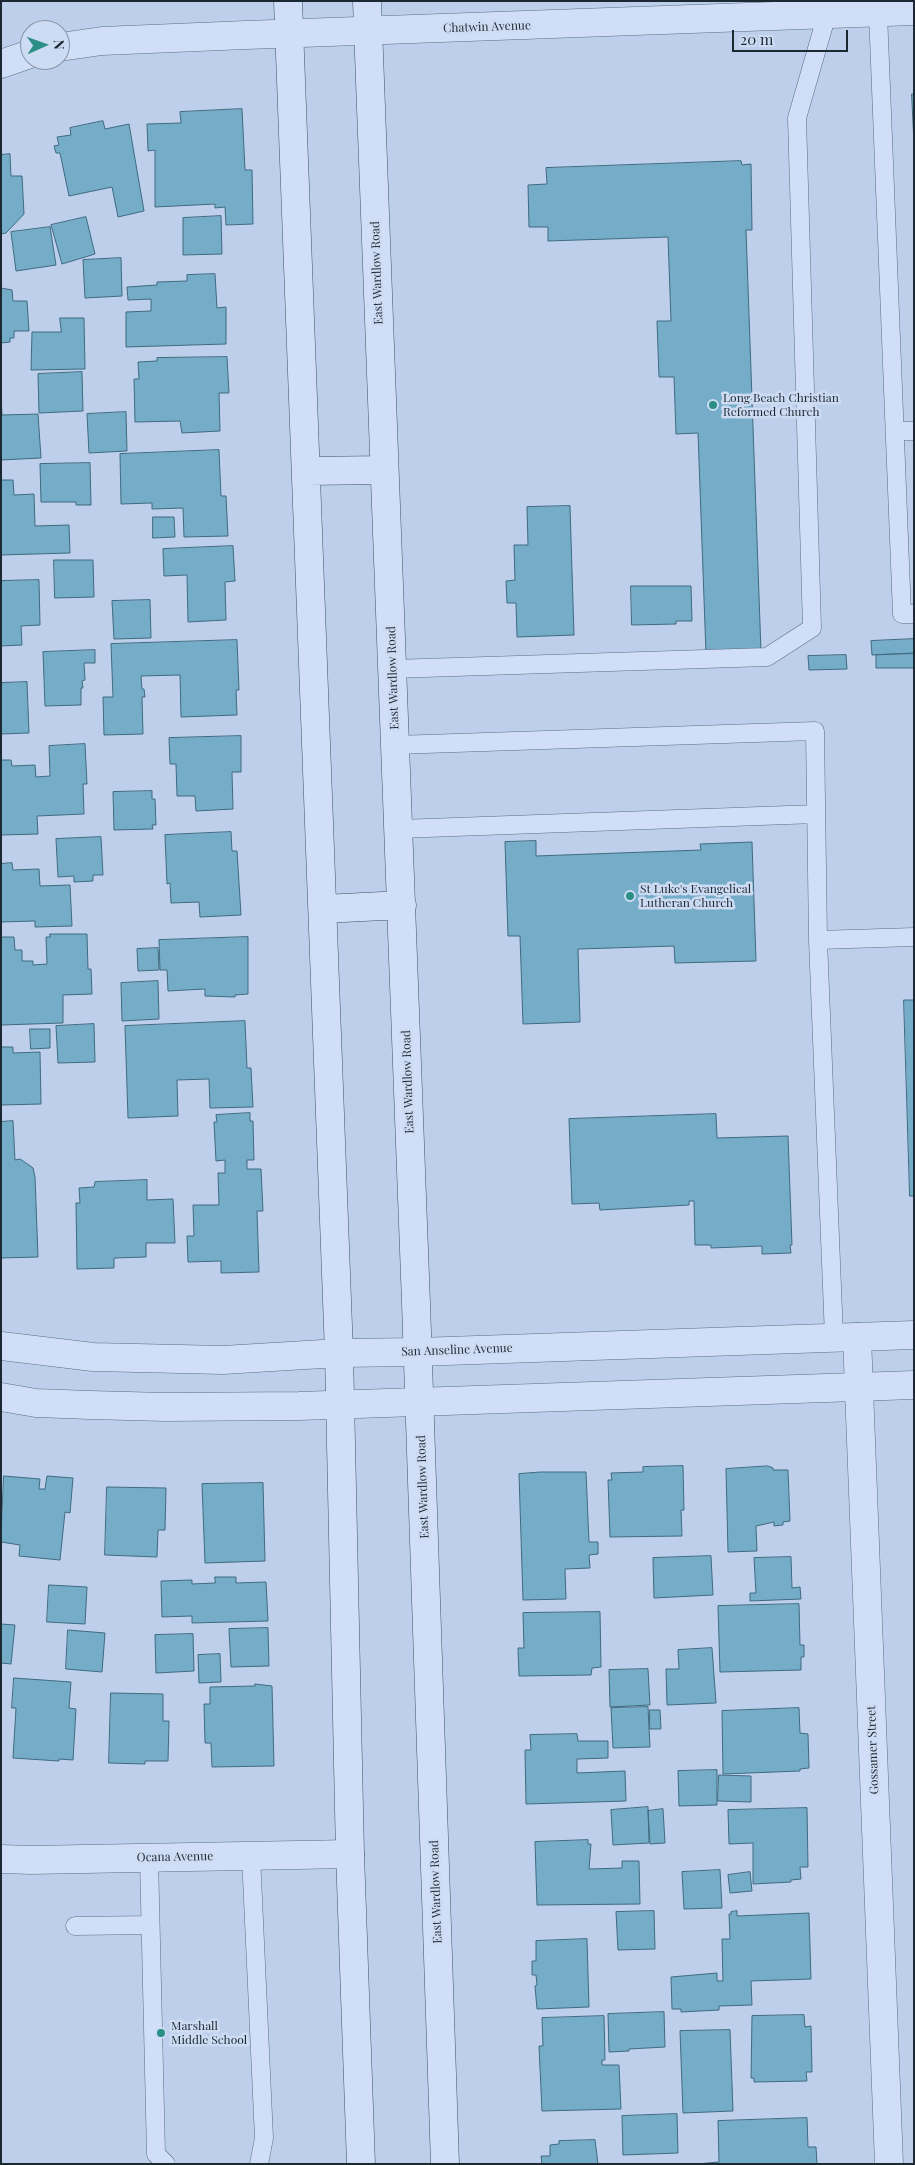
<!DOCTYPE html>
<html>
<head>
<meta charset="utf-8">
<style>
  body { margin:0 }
  #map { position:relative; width:915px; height:2165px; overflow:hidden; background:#becfeb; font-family:"Playfair Display",serif }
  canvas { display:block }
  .frame { position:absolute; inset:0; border:2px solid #1c2932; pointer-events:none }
  .north { position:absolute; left:20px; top:20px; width:50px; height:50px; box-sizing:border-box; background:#cddbf3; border:1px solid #8694a6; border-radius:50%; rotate:88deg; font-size:14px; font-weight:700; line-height:20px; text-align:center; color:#1c2932 }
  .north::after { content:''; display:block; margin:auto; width:18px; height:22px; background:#2b8f86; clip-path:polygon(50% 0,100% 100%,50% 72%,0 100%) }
  .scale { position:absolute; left:732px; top:30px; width:116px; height:22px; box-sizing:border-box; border:2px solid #1c2932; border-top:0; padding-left:6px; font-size:15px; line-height:18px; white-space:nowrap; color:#1c2932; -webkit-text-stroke:4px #cddbf3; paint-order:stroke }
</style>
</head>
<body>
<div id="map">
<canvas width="915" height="2165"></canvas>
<div class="frame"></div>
<div class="north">N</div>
<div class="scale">20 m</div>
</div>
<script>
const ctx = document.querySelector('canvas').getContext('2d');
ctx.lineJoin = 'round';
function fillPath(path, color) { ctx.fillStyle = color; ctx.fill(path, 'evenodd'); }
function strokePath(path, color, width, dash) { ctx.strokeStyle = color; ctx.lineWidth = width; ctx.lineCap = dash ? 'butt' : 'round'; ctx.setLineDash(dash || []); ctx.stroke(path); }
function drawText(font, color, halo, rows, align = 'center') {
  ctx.font = font + ' "Playfair Display",serif'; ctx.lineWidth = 5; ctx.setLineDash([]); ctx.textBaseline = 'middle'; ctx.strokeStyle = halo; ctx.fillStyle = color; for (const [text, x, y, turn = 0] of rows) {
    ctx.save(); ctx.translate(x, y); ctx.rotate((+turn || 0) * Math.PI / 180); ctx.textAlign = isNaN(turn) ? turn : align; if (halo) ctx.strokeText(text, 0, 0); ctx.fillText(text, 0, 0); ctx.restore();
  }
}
const building = new Path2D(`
  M 912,94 L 914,94 L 914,143 Z
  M 242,109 L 245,170 L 252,170 L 253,224 L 226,225 L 225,207 L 215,208 L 215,204 L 155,207 L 155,150 L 148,151 L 147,124 L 181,123 L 180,112 Z
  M 103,121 L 105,129 L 129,124 L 144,211 L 118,217 L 112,187 L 69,196 L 60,153 L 56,153 L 54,146 L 59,145 L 57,137 L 71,135 L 70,128 Z
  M 10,154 L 11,176 L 22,176 L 24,214 L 6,233 L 1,234 L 1,155 Z
  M 741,161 L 742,165 L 751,164 L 752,230 L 746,230 L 761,652 L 706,654 L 698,433 L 676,434 L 674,377 L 659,377 L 657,321 L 671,321 L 668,237 L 548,241 L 548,227 L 529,227 L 528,185 L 547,184 L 546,168 Z
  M 221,216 L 222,254 L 183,255 L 183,218 Z
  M 86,217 L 95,254 L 62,264 L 51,225 Z
  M 50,227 L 56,265 L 16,271 L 11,232 Z
  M 121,258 L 122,296 L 85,298 L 83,260 Z
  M 215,274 L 217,308 L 226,307 L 226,344 L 126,347 L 126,312 L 151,311 L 151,299 L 128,300 L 127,287 L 157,285 L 157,282 L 187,281 L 187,275 Z
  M 1,288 L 12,290 L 13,301 L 27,301 L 29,331 L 14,331 L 14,338 L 10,338 L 10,342 L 1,343 Z
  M 60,318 L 84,318 L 85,369 L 31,370 L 32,332 L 61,332 Z
  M 227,357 L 229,393 L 219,393 L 220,431 L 182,433 L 180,421 L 135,422 L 134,379 L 139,379 L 138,362 L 157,361 L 157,358 Z
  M 82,372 L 83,411 L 39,413 L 38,374 Z
  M 1,396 L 2,415 L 38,414 L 41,458 L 1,460 Z
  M 126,412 L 127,451 L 89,453 L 87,414 Z
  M 219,450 L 221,496 L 226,496 L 228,536 L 184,537 L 183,508 L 152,509 L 152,503 L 121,504 L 120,454 Z
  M 90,463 L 91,505 L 76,505 L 76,502 L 41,502 L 40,464 Z
  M 1,480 L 13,480 L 14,495 L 34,494 L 35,526 L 69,525 L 70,553 L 1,555 Z
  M 570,506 L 574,635 L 517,637 L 516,603 L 507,603 L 506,581 L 515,580 L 514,545 L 528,545 L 527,507 Z
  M 153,517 L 174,517 L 175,537 L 153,538 Z
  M 233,546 L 235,581 L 225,582 L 226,620 L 188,622 L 187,575 L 164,576 L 163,549 Z
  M 54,560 L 93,560 L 94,597 L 55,598 Z
  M 39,580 L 40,625 L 21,626 L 22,645 L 1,646 L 1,581 Z
  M 631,586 L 691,586 L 692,621 L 676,621 L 676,624 L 632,625 Z
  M 150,600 L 151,638 L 114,639 L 112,601 Z
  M 914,639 L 914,653 L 872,655 L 871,641 Z
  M 237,640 L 239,690 L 236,690 L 237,715 L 181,717 L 180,675 L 141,676 L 142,689 L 144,689 L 145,697 L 142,697 L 143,734 L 104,735 L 103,697 L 113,697 L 111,644 Z
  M 95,650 L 95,663 L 84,663 L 85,680 L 82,681 L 83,688 L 81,688 L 81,705 L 45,706 L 43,652 Z
  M 914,654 L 914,668 L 876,668 L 876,655 Z
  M 846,655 L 847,669 L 809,670 L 808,656 Z
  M 27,682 L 29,733 L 1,734 L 1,683 Z
  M 241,736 L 241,772 L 232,772 L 233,809 L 196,811 L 195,796 L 177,796 L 176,764 L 170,764 L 169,738 Z
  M 85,744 L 87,784 L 83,784 L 84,814 L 37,816 L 38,834 L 1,835 L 1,760 L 11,760 L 12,766 L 35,765 L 36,777 L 50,776 L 49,746 Z
  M 152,791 L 152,799 L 155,799 L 156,825 L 152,825 L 153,829 L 114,830 L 113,792 Z
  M 231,832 L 232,851 L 237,851 L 241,915 L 200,917 L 199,902 L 171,903 L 170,883 L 167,884 L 165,835 Z
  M 101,837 L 103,875 L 93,875 L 93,881 L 74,882 L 74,876 L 58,877 L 56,839 Z
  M 536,841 L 536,856 L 701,850 L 700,844 L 752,842 L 756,961 L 675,963 L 674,946 L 578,949 L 580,1022 L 523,1024 L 520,936 L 508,936 L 505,842 Z
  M 12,863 L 13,870 L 39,869 L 40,886 L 70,885 L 72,926 L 35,927 L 35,921 L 1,922 L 1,864 Z
  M 50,934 L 87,934 L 88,969 L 91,969 L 92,994 L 63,995 L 63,1023 L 1,1025 L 1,937 L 14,937 L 15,950 L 22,950 L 22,961 L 33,961 L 33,965 L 47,964 L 46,937 L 50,937 Z
  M 248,937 L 248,994 L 235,995 L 235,997 L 205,996 L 205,989 L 168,991 L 167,970 L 160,970 L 159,940 Z
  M 158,948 L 159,970 L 138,971 L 137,949 Z
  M 158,981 L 159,1019 L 122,1021 L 121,983 Z
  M 904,1000 L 914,1000 L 914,1196 L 910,1196 Z
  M 245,1021 L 247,1068 L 251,1068 L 253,1107 L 210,1108 L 209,1079 L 177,1080 L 178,1116 L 128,1118 L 125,1026 Z
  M 94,1024 L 95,1062 L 58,1063 L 56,1026 Z
  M 30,1029 L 50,1029 L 50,1048 L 31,1049 Z
  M 1,1047 L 13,1047 L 13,1053 L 40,1052 L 41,1104 L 1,1105 Z
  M 250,1113 L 250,1121 L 253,1121 L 254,1160 L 247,1160 L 247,1169 L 261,1169 L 263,1211 L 257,1211 L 259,1272 L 221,1273 L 221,1261 L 188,1262 L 187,1236 L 194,1236 L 193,1205 L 219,1205 L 218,1173 L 225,1173 L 225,1160 L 216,1161 L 214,1122 L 217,1122 L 216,1115 Z
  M 716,1114 L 717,1138 L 788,1136 L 792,1245 L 790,1245 L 791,1253 L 762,1254 L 762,1246 L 711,1248 L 711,1245 L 695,1245 L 694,1201 L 689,1201 L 689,1205 L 600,1210 L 599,1203 L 572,1204 L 569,1119 Z
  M 13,1121 L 15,1160 L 20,1159 L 29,1165 L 33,1168 L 35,1177 L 38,1257 L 1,1258 L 1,1122 Z
  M 147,1180 L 147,1200 L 173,1199 L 175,1243 L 146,1243 L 146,1257 L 114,1258 L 114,1268 L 77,1269 L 76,1203 L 80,1203 L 79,1188 L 94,1187 L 95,1182 Z
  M 683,1466 L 684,1510 L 681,1510 L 682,1536 L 610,1537 L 608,1480 L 612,1480 L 611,1473 L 643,1472 L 643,1467 Z
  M 768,1466 L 773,1468 L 773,1470 L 788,1470 L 790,1521 L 783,1522 L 783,1525 L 774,1526 L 774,1522 L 756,1526 L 757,1551 L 728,1552 L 726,1469 Z
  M 541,1472 L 586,1472 L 589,1542 L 598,1542 L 598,1554 L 589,1555 L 590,1568 L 565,1569 L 566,1599 L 523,1600 L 519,1474 Z
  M 4,1476 L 40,1479 L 39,1489 L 45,1489 L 47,1476 L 73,1478 L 70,1513 L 65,1512 L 60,1560 L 19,1556 L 20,1545 L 1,1542 Z
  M 263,1483 L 265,1561 L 205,1563 L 202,1484 Z
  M 107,1487 L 166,1488 L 165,1530 L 158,1530 L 157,1557 L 105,1555 Z
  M 711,1556 L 713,1595 L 654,1598 L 653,1558 Z
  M 791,1557 L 792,1588 L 800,1587 L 801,1599 L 750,1601 L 750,1593 L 756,1593 L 754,1558 Z
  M 215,1577 L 236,1577 L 236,1583 L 266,1582 L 268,1621 L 192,1623 L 192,1616 L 162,1617 L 161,1581 L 192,1580 L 192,1584 L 215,1583 Z
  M 49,1585 L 87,1587 L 85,1624 L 47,1622 Z
  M 799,1604 L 800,1645 L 804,1645 L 804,1657 L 801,1657 L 801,1670 L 720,1672 L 718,1606 Z
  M 600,1612 L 601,1667 L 592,1668 L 591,1675 L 519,1676 L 518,1648 L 524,1648 L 523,1613 Z
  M 1,1624 L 15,1625 L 11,1664 L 1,1663 Z
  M 268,1628 L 269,1666 L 231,1667 L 229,1629 Z
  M 68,1630 L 105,1633 L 102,1672 L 66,1669 Z
  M 193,1634 L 194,1671 L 156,1673 L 155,1635 Z
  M 712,1648 L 716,1703 L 667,1705 L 666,1669 L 679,1669 L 678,1650 Z
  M 220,1654 L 221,1682 L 199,1683 L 198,1655 Z
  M 648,1669 L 650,1705 L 610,1707 L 609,1670 Z
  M 14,1678 L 71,1682 L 69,1708 L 76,1709 L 73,1760 L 59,1759 L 59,1761 L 13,1758 L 16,1708 L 12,1708 Z
  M 255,1684 L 272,1686 L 274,1766 L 212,1767 L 211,1743 L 205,1743 L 204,1704 L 210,1704 L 210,1687 L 255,1686 Z
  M 111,1693 L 163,1694 L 163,1721 L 169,1721 L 168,1761 L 145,1761 L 145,1764 L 109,1763 Z
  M 648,1707 L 650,1747 L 613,1748 L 611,1708 Z
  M 799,1708 L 800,1733 L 808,1734 L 809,1768 L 800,1769 L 800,1771 L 723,1774 L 722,1711 Z
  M 650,1710 L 660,1710 L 661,1729 L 650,1729 Z
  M 577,1734 L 578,1741 L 608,1741 L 608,1758 L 577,1759 L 577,1773 L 625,1771 L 626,1801 L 526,1804 L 525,1750 L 531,1750 L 530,1735 Z
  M 717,1770 L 717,1805 L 679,1806 L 678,1771 Z
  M 719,1775 L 751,1776 L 751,1802 L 718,1801 Z
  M 648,1807 L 649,1843 L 613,1845 L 611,1810 Z
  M 807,1808 L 808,1867 L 800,1867 L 801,1879 L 791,1880 L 791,1882 L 753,1884 L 753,1843 L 729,1844 L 728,1810 Z
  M 663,1809 L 665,1843 L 650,1844 L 648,1811 Z
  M 588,1840 L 588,1844 L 591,1844 L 589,1869 L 622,1868 L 622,1861 L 639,1861 L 640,1904 L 537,1905 L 535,1842 Z
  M 720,1870 L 722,1908 L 684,1909 L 682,1872 Z
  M 750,1872 L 752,1891 L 730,1893 L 728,1875 Z
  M 654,1911 L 655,1949 L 618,1950 L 616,1912 Z
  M 737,1911 L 737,1916 L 809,1913 L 811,1979 L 751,1981 L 752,2005 L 719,2006 L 719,2010 L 681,2012 L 681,2009 L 672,2009 L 671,1977 L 717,1973 L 717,1981 L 723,1981 L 722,1939 L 730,1939 L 729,1914 L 731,1914 L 731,1912 Z
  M 587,1939 L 589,2007 L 537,2009 L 535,1986 L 537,1985 L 536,1975 L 532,1975 L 532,1961 L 536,1961 L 536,1941 Z
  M 664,2012 L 665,2047 L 629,2049 L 629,2051 L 609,2052 L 608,2014 Z
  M 804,2015 L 805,2027 L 811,2026 L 812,2072 L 806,2072 L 807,2081 L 754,2082 L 754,2078 L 751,2078 L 752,2016 Z
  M 604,2016 L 605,2060 L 602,2060 L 602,2065 L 619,2065 L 621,2109 L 542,2111 L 539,2046 L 543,2046 L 542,2018 Z
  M 730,2030 L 733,2111 L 683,2113 L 680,2031 Z
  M 677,2114 L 678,2153 L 623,2155 L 622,2116 Z
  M 807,2118 L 808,2147 L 816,2147 L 817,2164 L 696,2164 L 719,2162 L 718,2121 Z
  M 595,2140 L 598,2164 L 542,2164 L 541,2156 L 550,2156 L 550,2145 L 559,2144 L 559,2141 Z`);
const service = new Path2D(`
  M 878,13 L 902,614 L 914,614
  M 896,431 L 914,431
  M 392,669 L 767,657 L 812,628 L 797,118 L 827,14
  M 395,745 L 815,731 L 818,940 L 834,1337
  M 399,829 L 816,814
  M 818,940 L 914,937
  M 251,1856 L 264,2138 L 259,2164
  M 149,1858 L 156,2154 L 166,2164
  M 75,1926 L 150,1925`);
const minor = new Path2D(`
  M 60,47 L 102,41 L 246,35 L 914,11
  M 1,64 L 30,54
  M 857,1337 L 889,2164
  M 1,1859 L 31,1860 L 350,1854`);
const tertiary = new Path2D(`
  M 1,1346 L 93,1357 L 223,1360 L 339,1353 L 418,1352 L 914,1335
  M 1,1397 L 36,1403 L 90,1405 L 165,1407 L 299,1406 L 914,1385`);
const secondary = new Path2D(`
  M 288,1 L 339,1353 L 350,1854 L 361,2164
  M 367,1 L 416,1303 L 445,2164
  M 306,471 L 384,470
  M 324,909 L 402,905`);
const markers = [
  [713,405,5,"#2b8f86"],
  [630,896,5,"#2b8f86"],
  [161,2033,5,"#2b8f86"]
];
const streetNames = [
  ["Chatwin Avenue",487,27,-2],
  ["East Wardlow Road",377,273,-92],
  ["East Wardlow Road",393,678,-92],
  ["East Wardlow Road",408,1082,-92],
  ["San Anseline Avenue",457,1350,-2],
  ["East Wardlow Road",423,1487,-92],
  ["Gossamer Street",873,1750,-92],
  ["Ocana Avenue",175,1857,-1],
  ["East Wardlow Road",436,1892,-92]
];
const poiNames = [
  ["Long Beach Christian",723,398],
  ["Reformed Church",723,412],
  ["St Luke's Evangelical",640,889],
  ["Lutheran Church",640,903],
  ["Marshall",171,2026],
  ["Middle School",171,2040]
];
fillPath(building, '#75acc8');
strokePath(building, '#3f6b80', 1);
strokePath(service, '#586f82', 19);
strokePath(minor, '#586f82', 29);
strokePath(tertiary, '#586f82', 29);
strokePath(secondary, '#3b5364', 29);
strokePath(service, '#d0dff7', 18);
strokePath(minor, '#d0dff7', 28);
strokePath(tertiary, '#d0dff7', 28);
strokePath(secondary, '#d0dff7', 28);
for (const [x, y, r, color] of markers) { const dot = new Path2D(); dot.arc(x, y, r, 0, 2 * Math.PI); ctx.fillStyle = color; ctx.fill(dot); strokePath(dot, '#cddbf3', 2); }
drawText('12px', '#1c2932', '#cddbf3', streetNames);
drawText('12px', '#1c2932', '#cddbf3', poiNames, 'left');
</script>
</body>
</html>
